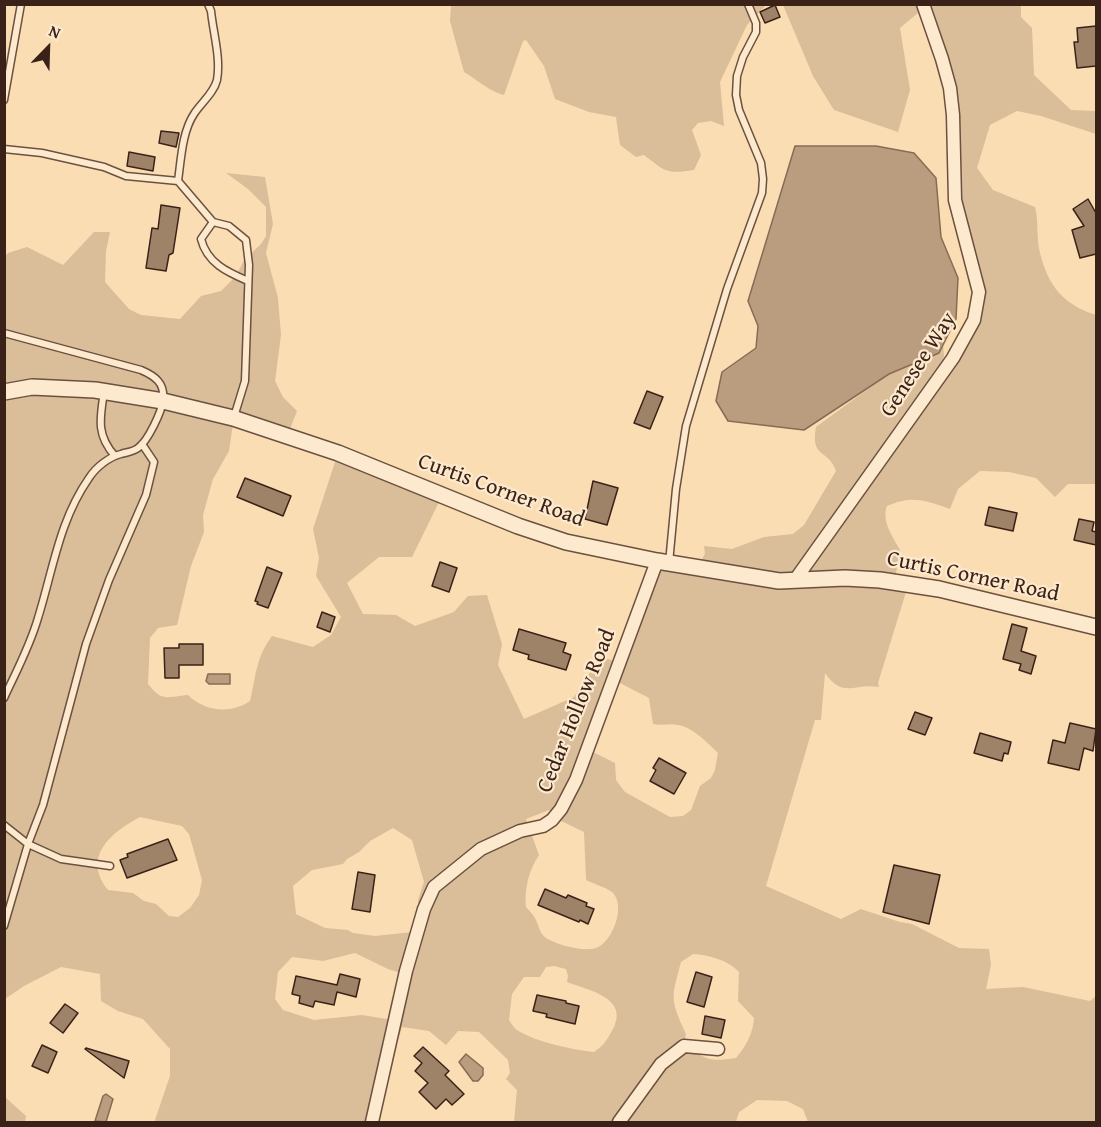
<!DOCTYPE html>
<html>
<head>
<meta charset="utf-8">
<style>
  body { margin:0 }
  #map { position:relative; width:1101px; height:1127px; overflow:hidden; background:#fbddb3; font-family:"Gentium Book Plus",serif }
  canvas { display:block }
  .frame { position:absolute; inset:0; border:6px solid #3b2218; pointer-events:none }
  .north { position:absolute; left:18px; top:18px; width:60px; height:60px; -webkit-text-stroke:4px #fce9ce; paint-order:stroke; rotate:23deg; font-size:16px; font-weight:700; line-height:24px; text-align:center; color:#3b2218 }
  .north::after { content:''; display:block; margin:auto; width:21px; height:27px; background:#3b2218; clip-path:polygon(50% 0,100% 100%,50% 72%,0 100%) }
</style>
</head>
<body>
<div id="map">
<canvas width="1101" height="1127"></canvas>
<div class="frame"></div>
<div class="north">N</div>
</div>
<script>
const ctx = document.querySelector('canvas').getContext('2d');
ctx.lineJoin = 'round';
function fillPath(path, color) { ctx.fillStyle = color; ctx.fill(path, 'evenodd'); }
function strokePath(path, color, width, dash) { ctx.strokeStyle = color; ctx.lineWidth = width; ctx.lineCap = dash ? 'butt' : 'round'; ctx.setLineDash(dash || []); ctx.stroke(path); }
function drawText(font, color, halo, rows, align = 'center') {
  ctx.font = font + ' "Gentium Book Plus",serif'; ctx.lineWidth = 4.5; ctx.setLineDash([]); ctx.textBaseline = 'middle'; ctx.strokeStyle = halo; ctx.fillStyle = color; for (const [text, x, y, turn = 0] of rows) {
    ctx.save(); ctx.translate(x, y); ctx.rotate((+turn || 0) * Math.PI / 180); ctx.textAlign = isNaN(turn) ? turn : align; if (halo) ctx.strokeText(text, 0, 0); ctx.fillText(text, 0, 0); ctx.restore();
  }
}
const green = new Path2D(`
  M 451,5 L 766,5 L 747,25 L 720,82 L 724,126 L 711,121 L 698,123 L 692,130 L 701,155 L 694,170 C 666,174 666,172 644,155 L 636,157 L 620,145 L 616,117 L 589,112 L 555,99 L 544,66 L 526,40 L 523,41 L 504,95 C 488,91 478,80 464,72 L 450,21 Z
  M 783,5 L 1021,5 L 1021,17 L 1032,28 L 1034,75 L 1071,110 L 1096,111 L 1096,134 L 1041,116 L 1017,111 L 990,125 L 977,168 L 993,190 L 1035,207 C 1039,222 1036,238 1040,253 C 1048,286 1064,305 1096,315 L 1096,484 L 1068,484 L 1055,497 L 1036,478 L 1009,472 L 980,471 L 958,489 L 950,509 C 925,500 912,495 887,506 C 881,521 893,537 900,550 L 895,579 L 906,583 L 906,592 L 878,683 L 879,687 C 854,683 843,699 825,673 L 821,720 L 815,720 L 766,886 L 841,919 L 861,909 L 900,922 L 912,924 L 959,948 L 989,949 L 991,965 L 986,989 L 1023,987 L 1090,1001 L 1096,996 L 1096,1122 L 808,1122 L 803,1109 L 787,1101 L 757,1100 L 739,1112 L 736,1122 L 514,1122 L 517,1090 L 506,1079 L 510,1073 L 508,1060 L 479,1032 L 458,1031 L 446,1045 L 429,1031 L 402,1027 L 374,1122 L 156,1122 L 155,1120 L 170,1076 L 170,1049 L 143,1019 L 118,1011 L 101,1001 L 100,974 L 61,967 L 24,986 L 5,999 L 4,257 L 8,253 L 27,247 L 63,265 L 94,232 L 110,232 L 106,251 L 105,282 L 129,309 L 141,315 L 180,319 L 201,296 L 221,291 L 236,276 L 244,260 L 261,244 L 266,236 L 266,207 L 248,189 L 226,173 L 265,177 L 273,224 L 266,253 L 278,298 L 281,335 L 275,381 L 283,397 L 297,411 L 286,439 L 233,424 L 229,451 L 213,479 L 203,515 L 204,532 L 191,566 L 177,625 L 158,628 L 150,638 L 148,684 C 162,702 166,697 188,695 C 205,712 231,714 250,701 C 256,676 256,657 272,636 L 313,647 L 331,635 L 341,617 L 316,576 L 319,558 L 313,529 L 336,459 L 441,498 L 412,557 L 379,557 L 347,583 L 363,614 L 396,615 L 415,626 L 454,612 L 468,596 L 487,595 L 502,644 L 498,665 L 524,719 L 574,697 L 597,662 L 608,659 L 621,663 L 624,662 L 661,569 L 696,573 L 705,553 L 704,546 L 732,549 L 764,537 L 793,534 L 804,525 L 836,471 C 829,449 810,459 816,427 L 887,375 L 929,359 L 943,343 L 944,356 L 941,370 L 977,312 L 955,196 L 954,129 L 925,7 L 900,28 L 910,90 L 898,132 L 834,110 L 813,76 ZM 618,682 L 649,698 L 653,724 C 662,726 669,723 678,725 C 692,727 708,743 718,753 L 715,770 L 711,778 L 700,786 L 691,810 L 683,816 L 670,817 L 625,792 L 616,780 L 615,763 L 589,750 ZM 549,810 L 559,820 L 584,832 L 586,880 C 594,884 605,887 612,892 C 627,905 612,943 596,948 C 583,952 557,945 546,938 C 539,933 539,925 535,918 C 533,914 529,911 526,907 C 524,889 529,870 539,855 L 526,819 ZM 140,817 L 182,826 L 189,834 L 202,880 L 199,895 L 190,908 L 178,917 L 169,916 L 156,904 L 144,901 L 133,893 L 108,890 C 82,857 110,833 140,817 ZM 393,828 L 412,840 L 424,882 L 418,900 L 419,929 L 413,932 L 375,936 L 353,933 L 348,930 L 325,928 L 296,914 L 293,886 L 312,870 L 343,864 L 347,859 L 359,852 L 370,841 ZM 355,953 L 388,969 L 410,976 L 411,982 L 402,1019 L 399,1021 L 362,1015 L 314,1020 L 283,1010 L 275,999 L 278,972 L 292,957 L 323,961 ZM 693,954 C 709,955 728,960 739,972 L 738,1001 L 754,1018 C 753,1034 746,1046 736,1058 C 710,1062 702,1061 685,1039 L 686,1034 C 670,999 671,999 681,962 ZM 554,966 L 566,969 L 568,976 L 567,982 C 587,990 628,997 614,1027 C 608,1038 605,1045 594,1052 C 574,1050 535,1042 517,1030 C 514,1028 511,1023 509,1020 L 512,994 L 524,977 L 540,977 L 546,967 Z
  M 4,1096 L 26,1116 L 25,1122 L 5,1122 Z`);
const water = new Path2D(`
  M 795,146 L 876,146 L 914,153 L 936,178 L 941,237 L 958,278 L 956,319 L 939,353 L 889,374 L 804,430 L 728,421 L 716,401 L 722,372 L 756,348 L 758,326 L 748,301 Z
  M 208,674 L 230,674 L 230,684 L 209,684 L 206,681 Z
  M 466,1054 L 483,1068 L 483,1075 L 478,1081 L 473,1081 L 459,1062 Z
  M 106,1094 L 113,1099 L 106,1122 L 95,1121 L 103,1096 Z`);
const building = new Path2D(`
  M 775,5 L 780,17 L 765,23 L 760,12 Z
  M 1096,26 L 1096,66 L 1077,68 L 1074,42 L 1078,42 L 1077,28 Z
  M 161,131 L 179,133 L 176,147 L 159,143 Z
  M 129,152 L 155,157 L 153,171 L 127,166 Z
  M 1088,199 L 1096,213 L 1096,254 L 1080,258 L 1072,230 L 1084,226 L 1073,209 Z
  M 161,205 L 180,208 L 173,253 L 169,255 L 166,271 L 146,268 L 152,228 L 158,229 Z
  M 647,391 L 663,397 L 650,429 L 634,423 Z
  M 245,478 L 291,496 L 283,516 L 237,497 Z
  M 593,481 L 618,488 L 607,525 L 585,519 Z
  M 989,507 L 1017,513 L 1013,531 L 985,525 Z
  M 1079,519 L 1094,522 L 1092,531 L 1096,532 L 1096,545 L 1074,540 Z
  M 440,562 L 457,568 L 449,592 L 432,586 Z
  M 267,567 L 282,573 L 268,608 L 257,604 L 258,602 L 255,601 Z
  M 322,612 L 335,617 L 330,632 L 317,627 Z
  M 1012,624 L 1027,628 L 1021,651 L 1036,656 L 1031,674 L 1019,670 L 1021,664 L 1003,659 Z
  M 519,629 L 566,643 L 563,652 L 571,655 L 566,670 L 528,659 L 529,655 L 513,650 Z
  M 179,644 L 203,644 L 203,665 L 179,665 L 179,678 L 165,678 L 164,648 L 179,648 Z
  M 915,712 L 932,718 L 925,735 L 908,729 Z
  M 1070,723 L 1096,729 L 1093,751 L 1084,748 L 1079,770 L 1048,763 L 1053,740 L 1065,743 Z
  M 980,733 L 1011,742 L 1008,754 L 1004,753 L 1002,761 L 974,753 Z
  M 659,758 L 686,773 L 674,794 L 650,781 L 656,770 L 653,768 Z
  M 168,839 L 177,860 L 127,878 L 120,860 L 128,857 L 127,854 Z
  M 894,865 L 940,875 L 929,924 L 883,912 Z
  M 358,872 L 375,875 L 370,912 L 352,909 Z
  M 545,889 L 566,898 L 568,895 L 587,903 L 586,906 L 594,909 L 588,924 L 580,920 L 579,922 L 538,905 Z
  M 696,972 L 712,977 L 704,1007 L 687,1002 Z
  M 340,974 L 360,979 L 356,997 L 337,992 L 334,1005 L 315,1001 L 313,1007 L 299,1003 L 300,996 L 292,994 L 296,976 L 337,985 Z
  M 537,995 L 566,1001 L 566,1003 L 579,1006 L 575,1024 L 546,1017 L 547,1014 L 533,1011 Z
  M 65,1004 L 78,1013 L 63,1033 L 50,1023 Z
  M 705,1016 L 725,1020 L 721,1038 L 702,1034 Z
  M 42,1045 L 57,1052 L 48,1073 L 32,1066 Z
  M 423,1047 L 449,1071 L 445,1075 L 464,1094 L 452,1105 L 446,1099 L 436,1109 L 419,1092 L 428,1083 L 415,1071 L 422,1063 L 414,1056 Z
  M 86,1048 L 129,1061 L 124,1078 L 85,1049 Z`);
const service = new Path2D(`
  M 208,4 L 211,11 C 213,32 221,58 217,80 C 214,93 201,103 194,114 C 182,132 181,160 178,181 L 213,222
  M 4,100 L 21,4
  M 4,149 L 42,153 L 104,167 L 126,176 L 178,181
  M 4,333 L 141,370 C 155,376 165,383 163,400 C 162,411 148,441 138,448 C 133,452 127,452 121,454 C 109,457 96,467 89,478 C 59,521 53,570 38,618 C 30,646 16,672 4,698
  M 104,392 C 100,418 96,435 115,456
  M 234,417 L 245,381 L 249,265 L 246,240 L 229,226 L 213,222 L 201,239 C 207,263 227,272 248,281
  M 669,563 L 676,489 L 686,426 L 727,289 L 762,193 L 763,179 L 761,163 L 739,110 L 736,95 L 737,76 L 743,57 L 756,32 L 756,23 L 748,4
  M 4,825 L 28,844 L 61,859 L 110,866
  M 4,926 L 28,844 L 43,805 L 86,644 L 109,580 L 146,495 L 154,462 L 142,444`);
const minor = new Path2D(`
  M 795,580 L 953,358 L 974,320 L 979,292 L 955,200 L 953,115 L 950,88 L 942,59 L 923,4
  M 372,1122 L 406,971 L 424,909 L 434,887 L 481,849 L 520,831 L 543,826 L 552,820 L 561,809 L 576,780 L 657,561
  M 619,1122 L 661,1064 L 684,1046 L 718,1049`);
const tertiary = new Path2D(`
  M 4,392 L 32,387 L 95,390 L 163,401 L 233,418 L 338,453 L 518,526 L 566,542 L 657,561 L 779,581 L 845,578 L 880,580 L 939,589 L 1096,627`);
const streetNames = [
  ["Genesee Way",919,365,-57],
  ["Curtis Corner Road",501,491,20],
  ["Curtis Corner Road",973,577,12],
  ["Cedar Hollow Road",577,711,-68]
];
fillPath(green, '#dabd99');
fillPath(water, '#ba9d7e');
strokePath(water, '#876c55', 1.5);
fillPath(building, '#9f8369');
strokePath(building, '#3b2218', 1.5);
strokePath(service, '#6b513f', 9);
strokePath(minor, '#6b513f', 15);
strokePath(tertiary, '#6b513f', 18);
strokePath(service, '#fce9ce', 6);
strokePath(minor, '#fce9ce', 12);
strokePath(tertiary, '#fce9ce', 15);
drawText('22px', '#3b2218', '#fce9ce', streetNames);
</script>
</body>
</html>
